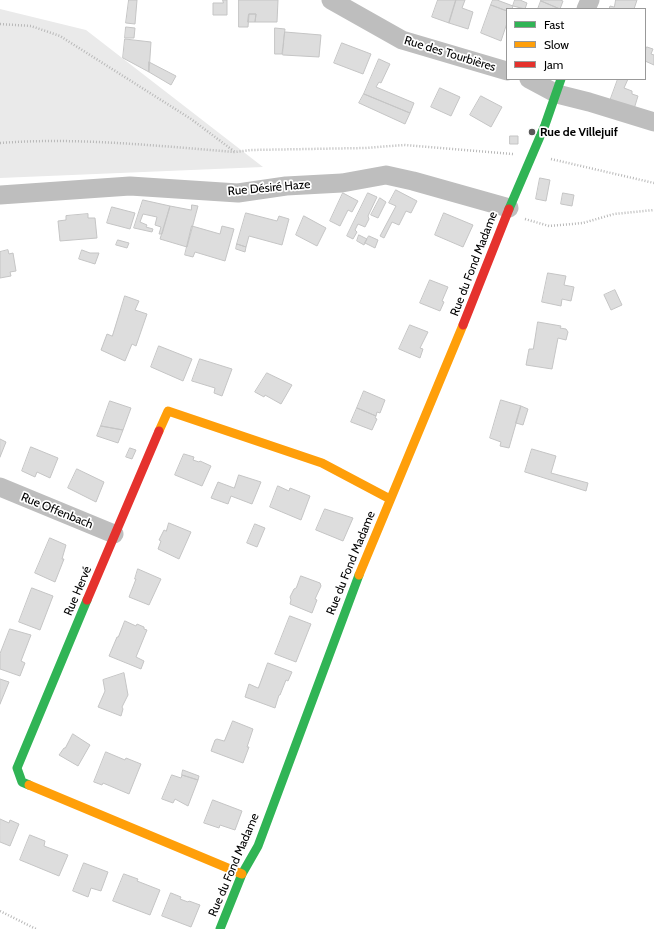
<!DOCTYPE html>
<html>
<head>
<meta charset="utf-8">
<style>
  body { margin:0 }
  #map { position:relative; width:654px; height:929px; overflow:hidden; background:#fff; font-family:Cabin,sans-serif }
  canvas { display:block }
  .legend { position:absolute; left:506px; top:8px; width:140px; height:72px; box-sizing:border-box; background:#fff; border:1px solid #999; margin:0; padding:5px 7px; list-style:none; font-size:12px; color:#000 }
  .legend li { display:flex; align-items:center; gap:8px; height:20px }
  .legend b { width:20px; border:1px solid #999 }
</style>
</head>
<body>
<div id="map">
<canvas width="654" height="929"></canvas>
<ul class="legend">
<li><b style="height:5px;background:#30b455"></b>Fast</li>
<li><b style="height:5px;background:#ff9f0a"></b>Slow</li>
<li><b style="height:5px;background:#e5322d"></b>Jam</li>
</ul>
</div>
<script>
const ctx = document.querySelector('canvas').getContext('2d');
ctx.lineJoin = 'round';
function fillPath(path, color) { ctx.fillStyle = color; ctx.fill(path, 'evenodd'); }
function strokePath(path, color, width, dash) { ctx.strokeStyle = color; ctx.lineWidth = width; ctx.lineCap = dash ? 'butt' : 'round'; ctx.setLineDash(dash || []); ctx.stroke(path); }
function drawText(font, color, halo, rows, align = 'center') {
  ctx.font = font + ' Cabin,sans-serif'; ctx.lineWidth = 3.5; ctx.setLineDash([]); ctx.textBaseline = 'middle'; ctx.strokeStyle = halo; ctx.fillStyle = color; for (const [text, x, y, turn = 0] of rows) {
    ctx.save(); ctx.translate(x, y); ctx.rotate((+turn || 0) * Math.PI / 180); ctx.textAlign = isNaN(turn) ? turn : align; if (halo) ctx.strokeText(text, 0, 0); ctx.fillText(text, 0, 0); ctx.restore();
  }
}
const green = new Path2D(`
  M 0,9 L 86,30 L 263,167 L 0,178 Z`);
const building = new Path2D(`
  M 129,0 L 137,0 L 135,24 L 126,23 Z
  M 223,0 L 227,0 L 227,15 L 213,15 L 213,3 L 223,3 Z
  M 239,0 L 278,0 L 277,22 L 255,22 L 256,14 L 249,14 L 248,27 L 239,27 Z
  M 438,0 L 456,0 L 449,23 L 432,17 Z
  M 456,0 L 465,0 L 462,8 L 473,12 L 468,29 L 449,23 Z
  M 493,0 L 497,0 L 513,6 L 512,9 L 507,9 L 507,11 L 491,5 Z
  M 515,0 L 520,0 L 527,3 L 525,9 L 513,6 Z
  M 541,0 L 560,0 L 563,1 L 560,9 L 541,1 Z
  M 616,0 L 637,0 L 634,9 L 609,9 L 610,6 L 614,7 Z
  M 541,1 L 560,9 L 538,9 Z
  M 491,5 L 507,11 L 507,23 L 501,41 L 481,33 Z
  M 249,14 L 256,14 L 255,22 L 248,22 Z
  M 126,27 L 135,28 L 134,38 L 125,38 Z
  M 275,28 L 285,29 L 282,54 L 275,54 Z
  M 285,32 L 321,35 L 319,57 L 283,55 Z
  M 125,39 L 151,42 L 149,72 L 123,58 Z
  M 342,43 L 371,54 L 363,74 L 334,63 Z
  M 647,47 L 653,49 L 651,54 L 654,55 L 654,65 L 645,61 L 645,52 Z
  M 379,59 L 390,64 L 381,83 L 379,82 L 376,87 L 414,103 L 410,113 L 364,94 Z
  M 149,62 L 176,76 L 171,85 L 149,72 Z
  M 618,79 L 628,79 L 624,88 L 632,91 L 632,94 L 638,96 L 634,109 L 610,101 Z
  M 440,88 L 460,97 L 451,116 L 431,107 Z
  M 364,94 L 410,113 L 405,124 L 359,103 Z
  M 481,96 L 502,107 L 491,127 L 470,115 Z
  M 510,136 L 518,136 L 518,144 L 510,144 Z
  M 540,178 L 550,180 L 546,201 L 536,199 Z
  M 396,190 L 417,201 L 411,213 L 406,211 L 399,225 L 392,222 L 384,238 L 380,236 L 396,206 L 389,203 Z
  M 343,193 L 358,201 L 352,212 L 348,210 L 340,226 L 330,221 Z
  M 368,193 L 377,197 L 368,216 L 369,219 L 365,227 L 358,224 L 355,230 L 357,232 L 353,239 L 347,236 Z
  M 563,193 L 574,195 L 572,206 L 561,204 Z
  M 380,198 L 386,202 L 378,218 L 371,215 Z
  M 143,200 L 170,206 L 162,234 L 159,234 L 161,227 L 155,225 L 157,217 L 143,214 L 140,222 L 147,225 L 146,227 L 153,229 L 152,232 L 134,228 Z
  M 192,205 L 198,206 L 187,247 L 160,239 L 170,206 L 191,210 Z
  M 112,207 L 135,213 L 130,229 L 107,223 Z
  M 246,213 L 277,221 L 279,216 L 289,219 L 282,245 L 249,236 L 246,247 L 237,244 Z
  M 444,213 L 473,225 L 463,247 L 435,235 Z
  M 88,214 L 88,218 L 95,218 L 97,238 L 60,241 L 58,221 L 66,220 L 66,216 Z
  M 304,216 L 326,228 L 317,246 L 296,235 Z
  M 192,226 L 220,234 L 222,226 L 234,229 L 225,261 L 195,252 L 193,257 L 185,255 Z
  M 359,235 L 367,239 L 364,245 L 357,241 Z
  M 369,236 L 378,240 L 375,248 L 365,243 Z
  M 118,240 L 129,243 L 127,248 L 116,245 Z
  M 237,244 L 246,247 L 245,252 L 236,249 Z
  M 8,250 L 9,254 L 13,253 L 16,271 L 10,272 L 11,276 L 0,278 L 0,252 Z
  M 82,250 L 90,253 L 99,253 L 95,264 L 79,259 Z
  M 548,273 L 566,276 L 564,285 L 574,287 L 571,301 L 562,299 L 561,306 L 542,302 Z
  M 430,280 L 448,287 L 442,301 L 444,302 L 440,311 L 420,303 Z
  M 615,290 L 622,305 L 611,310 L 604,295 Z
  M 125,296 L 139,301 L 135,310 L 147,314 L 136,346 L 132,344 L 125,361 L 101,350 L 107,334 L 112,336 Z
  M 538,322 L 561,326 L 560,328 L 566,329 L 568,332 L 566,340 L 558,338 L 552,369 L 526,365 L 529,349 L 533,349 Z
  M 410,325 L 428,332 L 420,348 L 423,349 L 420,358 L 399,349 Z
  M 159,346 L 192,359 L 183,381 L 151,367 Z
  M 200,359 L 232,369 L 222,396 L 214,393 L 215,388 L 192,381 Z
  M 267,373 L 292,385 L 281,404 L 265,395 L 264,397 L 255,392 Z
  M 364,391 L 385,400 L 380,413 L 377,412 L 376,416 L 357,408 Z
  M 501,400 L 521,406 L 509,448 L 500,446 L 501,442 L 490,438 Z
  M 110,401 L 131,408 L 123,430 L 101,426 Z
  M 521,406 L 528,409 L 523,425 L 516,423 Z
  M 357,408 L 376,416 L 375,418 L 377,419 L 372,430 L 351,422 Z
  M 101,426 L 123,430 L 118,443 L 97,436 Z
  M 0,439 L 6,442 L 0,457 Z
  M 31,447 L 58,458 L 50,478 L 37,472 L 35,477 L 22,471 Z
  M 130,448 L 136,450 L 132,459 L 126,457 Z
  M 532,449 L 556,456 L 551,473 L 588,483 L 586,491 L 525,472 Z
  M 184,454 L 194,457 L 193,460 L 199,462 L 200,461 L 211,466 L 202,486 L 175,475 Z
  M 77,469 L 104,482 L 96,502 L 68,488 Z
  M 239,475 L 261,482 L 252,504 L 231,496 L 228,504 L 211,498 L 218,482 L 234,488 Z
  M 278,486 L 289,491 L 290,488 L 310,496 L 301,520 L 270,507 Z
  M 325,509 L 353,518 L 343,541 L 316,530 Z
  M 169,523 L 191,532 L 179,559 L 158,549 L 161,541 L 159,540 L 164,530 L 166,531 Z
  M 255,524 L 265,528 L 257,547 L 247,543 Z
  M 50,538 L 66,545 L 62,559 L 64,559 L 55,582 L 35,573 Z
  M 138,569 L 161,579 L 149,605 L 129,597 L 136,579 L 135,579 Z
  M 301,576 L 320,583 L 321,586 L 315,599 L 317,600 L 312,613 L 290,604 L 291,600 L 290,597 L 294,589 L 296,588 Z
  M 32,588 L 53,596 L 40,630 L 19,622 Z
  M 290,616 L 311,624 L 296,662 L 275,654 Z
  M 125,621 L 136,626 L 137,624 L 144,627 L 144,629 L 147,630 L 136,657 L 144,661 L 141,669 L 109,656 L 117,637 L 118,637 Z
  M 10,629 L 31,635 L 21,661 L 25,663 L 20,676 L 0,669 L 0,654 Z
  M 268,663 L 292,672 L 288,681 L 286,680 L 280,695 L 279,695 L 275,708 L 245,697 L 249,684 L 258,688 Z
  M 124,673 L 128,695 L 122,707 L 123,709 L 121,716 L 98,707 L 105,691 L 103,680 Z
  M 0,679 L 9,682 L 0,704 Z
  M 233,721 L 253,729 L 247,747 L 249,747 L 243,763 L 211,751 L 215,740 L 217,739 L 224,741 Z
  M 73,734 L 90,745 L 78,766 L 59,755 L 64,748 L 65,748 Z
  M 106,752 L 125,760 L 126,758 L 141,764 L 129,794 L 103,783 L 102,785 L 94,782 Z
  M 183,770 L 199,776 L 198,780 L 182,775 Z
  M 172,775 L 181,778 L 182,775 L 198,780 L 188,806 L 175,799 L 173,803 L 162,799 Z
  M 213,800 L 242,811 L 235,830 L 220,825 L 219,828 L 204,823 Z
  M 0,819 L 9,823 L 10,820 L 19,824 L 10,846 L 0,842 Z
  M 30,835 L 45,841 L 44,846 L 68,855 L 59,876 L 20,860 Z
  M 84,863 L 108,872 L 101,891 L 91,888 L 88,897 L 73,891 Z
  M 124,874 L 138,879 L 137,881 L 160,890 L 150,915 L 113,901 Z
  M 171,893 L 181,897 L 180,899 L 188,902 L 189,901 L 200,905 L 191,927 L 162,916 Z`);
const path = new Path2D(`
  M 0,24 L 31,26 L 60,36 L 191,119 L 235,152
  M 0,143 C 78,137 157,146 235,152 L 251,150 L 365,148 L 404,145 L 513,154
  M 551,159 L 654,183
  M 525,219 L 549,226 L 583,223 L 614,214 L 654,210
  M 0,911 L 36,929`);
const street = new Path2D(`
  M 331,0 L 402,40 L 507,71
  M 586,9 L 590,0
  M 529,79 L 557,94 L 589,102 L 654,122
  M 0,195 L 130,186 L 238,193 L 286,186 L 342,183 L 386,175 L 413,181 L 509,208
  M 0,487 L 114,534`);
const fast = new Path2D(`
  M 509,209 L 545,125 L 561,79
  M 29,785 L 22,782 L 17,768 L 87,600
  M 220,929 L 242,874 L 258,846 L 359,575`);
const slow = new Path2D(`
  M 159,431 L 168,411 L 322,463 L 390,499
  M 359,575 L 463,325
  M 29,785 L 242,874`);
const jam = new Path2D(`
  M 463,325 L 509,209
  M 87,600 L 159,431`);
const markers = [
  [532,132,4,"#595959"]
];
const streetNames = [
  ["Rue des Tourbières",450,54,17],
  ["Rue Désiré Haze",269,188,-5],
  ["Rue du Fond Madame",474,264,-69],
  ["Rue Offenbach",57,511,22],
  ["Rue du Fond Madame",351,563,-68],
  ["Rue Hervé",78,591,-67],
  ["Rue du Fond Madame",234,865,-67]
];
const poiNames = [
  ["Rue de Villejuif",540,132]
];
fillPath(green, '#eaeaea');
fillPath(building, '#ddd');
strokePath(building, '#c5c5c5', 1);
strokePath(path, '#b8b8b8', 2.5, [1, 2]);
strokePath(street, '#bebebe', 19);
strokePath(fast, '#30b455', 9);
strokePath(slow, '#ff9f0a', 9);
strokePath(jam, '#e5322d', 9);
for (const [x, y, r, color] of markers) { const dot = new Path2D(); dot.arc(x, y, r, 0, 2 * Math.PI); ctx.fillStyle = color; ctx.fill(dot); strokePath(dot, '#fff', 1.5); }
drawText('12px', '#000', '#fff', streetNames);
drawText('bold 12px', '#000', '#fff', poiNames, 'left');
</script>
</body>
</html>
